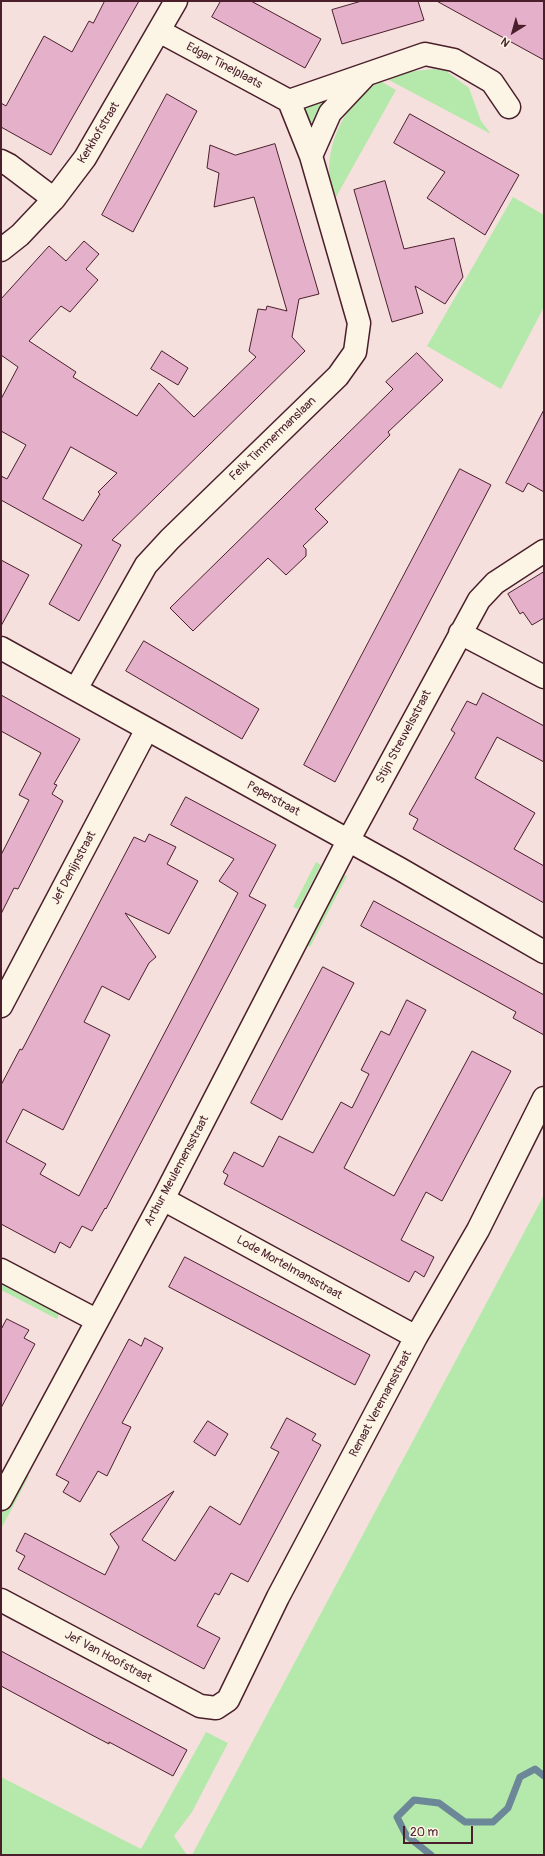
<!DOCTYPE html>
<html>
<head>
<meta charset="utf-8">
<style>
  body { margin:0 }
  #map { position:relative; width:545px; height:1856px; overflow:hidden; background:#f5e0dd; font-family:Pangolin,sans-serif }
  canvas { display:block }
  .frame { position:absolute; inset:0; border:2px solid #4a1f2b; pointer-events:none }
  .north { position:absolute; left:493px; top:12px; width:40px; height:40px; -webkit-text-stroke:3px #fcf5e5; paint-order:stroke; rotate:217deg; font-size:11px; font-weight:700; line-height:16px; text-align:center; color:#4a1f2b }
  .north::after { content:''; display:block; margin:auto; width:14px; height:18px; background:#4a1f2b; clip-path:polygon(50% 0,100% 100%,50% 72%,0 100%) }
  .scale { position:absolute; left:403px; top:1826px; width:70px; height:18px; box-sizing:border-box; border:2px solid #4a1f2b; border-top:0; padding-left:5px; font-size:12px; line-height:14px; white-space:nowrap; color:#4a1f2b; -webkit-text-stroke:3px #fcf5e5; paint-order:stroke }
</style>
</head>
<body>
<div id="map">
<canvas width="545" height="1856"></canvas>
<div class="frame"></div>
<div class="north">N</div>
<div class="scale">20 m</div>
</div>
<script>
const ctx = document.querySelector('canvas').getContext('2d');
ctx.lineJoin = 'round';
function fillPath(path, color) { ctx.fillStyle = color; ctx.fill(path, 'evenodd'); }
function strokePath(path, color, width, dash) { ctx.strokeStyle = color; ctx.lineWidth = width; ctx.lineCap = dash ? 'butt' : 'round'; ctx.setLineDash(dash || []); ctx.stroke(path); }
function drawText(font, color, halo, rows, align = 'center') {
  ctx.font = font + ' Pangolin,sans-serif'; ctx.lineWidth = 3.5; ctx.setLineDash([]); ctx.textBaseline = 'middle'; ctx.strokeStyle = halo; ctx.fillStyle = color; for (const [text, x, y, turn = 0] of rows) {
    ctx.save(); ctx.translate(x, y); ctx.rotate((+turn || 0) * Math.PI / 180); ctx.textAlign = isNaN(turn) ? turn : align; if (halo) ctx.strokeText(text, 0, 0); ctx.fillText(text, 0, 0); ctx.restore();
  }
}
const green = new Path2D(`
  M 433,69 L 446,71 L 469,88 L 481,121 L 491,134 L 387,79 L 406,72 Z
  M 380,81 L 396,90 L 336,197 L 332,196 C 321,152 341,105 380,81 Z
  M 314,98 L 331,99 L 314,129 L 309,126 C 304,112 301,108 314,98 Z
  M 513,197 L 544,215 L 544,307 L 501,389 L 427,346 Z
  M 316,862 L 321,865 L 298,909 L 293,907 Z
  M 340,873 L 347,876 L 310,947 L 304,943 Z
  M 544,1195 L 544,1855 L 192,1855 Z
  M 1,1283 L 59,1313 L 57,1319 L 1,1290 Z
  M 23,1473 L 29,1476 L 1,1529 L 1,1515 Z
  M 206,1732 L 228,1743 L 192,1812 L 174,1836 L 187,1855 L 1,1855 L 1,1777 L 141,1849 Z`);
const stream = new Path2D(`
  M 431,1855 L 406,1835 L 397,1817 L 414,1800 L 439,1803 L 465,1822 L 493,1822 L 508,1808 L 520,1777 L 535,1769 L 544,1776`);
const building = new Path2D(`
  M 105,1 L 139,1 L 51,155 L 1,127 L 1,103 L 6,106 L 44,36 L 72,52 L 89,21 L 93,23 Z
  M 221,1 L 251,1 L 321,39 L 305,68 L 212,17 Z
  M 362,1 L 418,1 L 424,20 L 342,44 L 332,10 Z
  M 437,1 L 544,1 L 544,60 L 471,20 Z
  M 167,94 L 197,111 L 133,232 L 102,215 Z
  M 410,114 L 519,175 L 485,235 L 427,198 L 445,172 L 394,143 Z
  M 275,144 L 319,294 L 299,299 L 292,337 L 305,351 L 112,540 L 121,545 L 79,621 L 49,604 L 82,545 L 1,500 L 1,476 L 7,479 L 26,445 L 1,431 L 1,399 L 18,367 L 1,355 L 1,299 L 49,246 L 66,261 L 84,241 L 99,254 L 86,269 L 98,280 L 70,312 L 61,306 L 29,341 L 76,372 L 73,377 L 137,416 L 159,383 L 194,417 L 256,357 L 249,351 L 258,309 L 266,310 L 267,306 L 287,311 L 254,197 L 214,207 L 219,173 L 207,168 L 210,145 L 235,155 ZM 71,447 L 117,473 L 98,492 L 100,494 L 83,521 L 43,499 Z
  M 385,181 L 404,249 L 454,238 L 463,277 L 445,304 L 415,286 L 423,313 L 392,322 L 354,190 Z
  M 162,351 L 188,368 L 178,385 L 151,369 Z
  M 417,353 L 443,380 L 388,432 L 390,435 L 315,509 L 328,522 L 303,546 L 306,549 L 306,556 L 286,575 L 268,558 L 193,631 L 170,608 L 393,389 L 386,382 Z
  M 544,410 L 544,492 L 528,483 L 523,492 L 506,483 Z
  M 460,469 L 491,485 L 335,782 L 304,765 Z
  M 1,560 L 29,575 L 1,626 Z
  M 544,572 L 544,618 L 532,625 L 523,612 L 520,614 L 508,594 Z
  M 144,641 L 259,709 L 242,739 L 126,671 Z
  M 483,693 L 544,726 L 544,762 L 497,737 L 475,778 L 535,813 L 514,849 L 544,866 L 544,903 L 413,829 L 418,819 L 409,814 L 455,733 L 451,730 L 467,701 L 476,705 Z
  M 1,695 L 80,739 L 54,784 L 57,785 L 52,794 L 63,801 L 18,889 L 14,888 L 1,914 L 1,855 L 29,800 L 19,795 L 41,753 L 1,731 Z
  M 186,797 L 276,845 L 249,896 L 266,905 L 106,1209 L 105,1208 L 92,1231 L 82,1226 L 70,1248 L 60,1242 L 55,1253 L 1,1224 L 1,1085 L 20,1049 L 22,1050 L 134,837 L 145,842 L 149,834 L 176,847 L 167,864 L 198,881 L 169,934 L 125,913 L 156,957 L 149,963 L 129,1000 L 102,986 L 84,1022 L 110,1035 L 63,1130 L 23,1109 L 6,1142 L 46,1164 L 40,1174 L 79,1196 L 238,893 L 219,881 L 234,859 L 171,825 Z
  M 374,901 L 544,995 L 544,1035 L 513,1018 L 516,1012 L 361,926 Z
  M 323,967 L 354,983 L 282,1120 L 251,1103 Z
  M 407,1000 L 426,1010 L 344,1168 L 394,1196 L 472,1051 L 511,1071 L 442,1201 L 426,1192 L 401,1240 L 434,1257 L 424,1277 L 415,1271 L 409,1282 L 224,1184 L 228,1175 L 223,1172 L 234,1152 L 263,1167 L 279,1136 L 313,1153 L 341,1102 L 352,1108 L 369,1074 L 361,1070 L 381,1031 L 389,1035 Z
  M 185,1257 L 370,1355 L 355,1385 L 169,1287 Z
  M 7,1319 L 29,1330 L 24,1338 L 35,1344 L 1,1408 L 1,1330 Z
  M 145,1338 L 163,1348 L 122,1423 L 131,1427 L 107,1476 L 98,1471 L 80,1502 L 63,1492 L 69,1482 L 56,1475 L 129,1339 L 141,1346 Z
  M 287,1418 L 316,1434 L 312,1440 L 321,1445 L 248,1582 L 231,1573 L 219,1595 L 215,1593 L 197,1626 L 220,1638 L 204,1669 L 18,1569 L 25,1556 L 16,1551 L 25,1533 L 105,1575 L 119,1547 L 110,1534 L 174,1491 L 142,1540 L 175,1561 L 210,1506 L 240,1525 L 279,1452 L 271,1448 Z
  M 208,1421 L 228,1434 L 215,1456 L 194,1442 Z
  M 1,1651 L 187,1750 L 173,1776 L 109,1742 L 109,1744 L 88,1733 L 1,1686 Z`);
const minor = new Path2D(`
  M 289,101 L 425,54 L 454,60 L 492,82 L 509,107
  M 311,156 L 330,113 L 364,77
  M 1,161 L 9,165 L 54,199
  M 1,250 L 20,235 L 54,199 L 85,158 L 176,1
  M 460,633 L 544,677
  M 1,648 L 400,869 L 544,952
  M 76,689 L 146,565 L 170,539 L 338,376 L 355,352 L 359,323 L 311,156 L 289,101 L 159,31
  M 1,1006 L 147,729
  M 163,1199 L 416,1337
  M 1,1270 L 96,1320
  M 1,1499 L 163,1199 L 348,841 L 479,600 L 495,583 L 544,551
  M 1,1600 L 200,1706 L 216,1708 L 228,1700 L 278,1597 L 416,1337 L 478,1230 L 544,1098`);
const streetNames = [
  ["Edgar Tinelplaats",224,66,28],
  ["Kerkhofstraat",99,133,-59],
  ["Felix Timmermanslaan",273,439,-44],
  ["Stijn Streuvelsstraat",404,737,-62],
  ["Peperstraat",273,799,29],
  ["Jef Denijnstraat",74,868,-62],
  ["Arthur Meulemensstraat",177,1171,-62],
  ["Lode Mortelmansstraat",289,1268,29],
  ["Renaat Veremansstraat",381,1404,-62],
  ["Jef Van Hoofstraat",108,1657,28]
];
fillPath(green, '#b5e9ab');
strokePath(stream, '#6b8798', 7);
fillPath(building, '#e5b0ca');
strokePath(building, '#4a1f2b', 1);
strokePath(minor, '#4a1f2b', 25);
strokePath(minor, '#fcf5e5', 22);
drawText('12px', '#4a1f2b', '#fcf5e5', streetNames);
</script>
</body>
</html>
